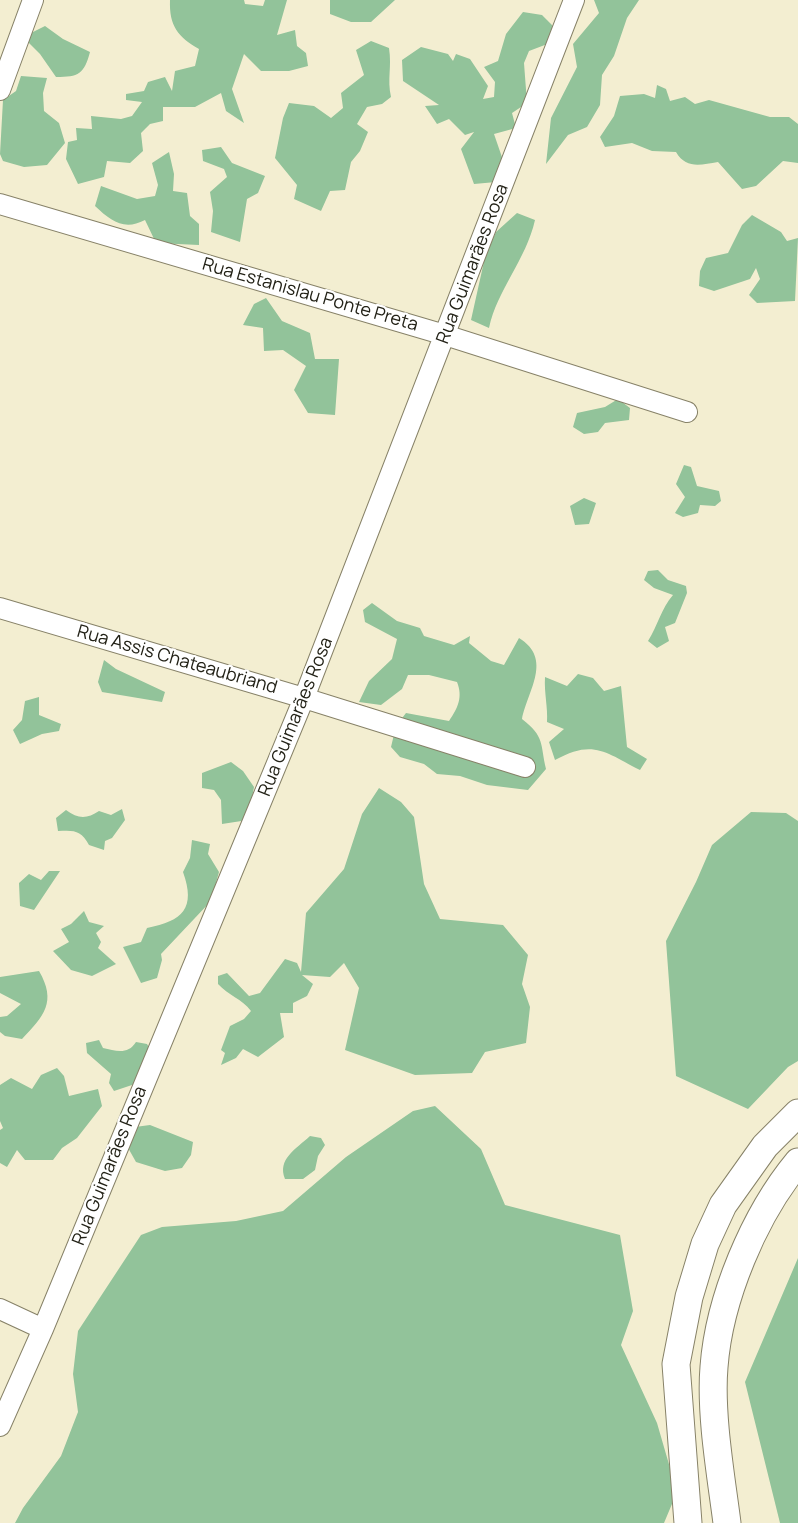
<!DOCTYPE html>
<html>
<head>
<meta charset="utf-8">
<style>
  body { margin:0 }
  canvas { display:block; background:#f3eed1 }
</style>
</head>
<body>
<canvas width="798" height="1523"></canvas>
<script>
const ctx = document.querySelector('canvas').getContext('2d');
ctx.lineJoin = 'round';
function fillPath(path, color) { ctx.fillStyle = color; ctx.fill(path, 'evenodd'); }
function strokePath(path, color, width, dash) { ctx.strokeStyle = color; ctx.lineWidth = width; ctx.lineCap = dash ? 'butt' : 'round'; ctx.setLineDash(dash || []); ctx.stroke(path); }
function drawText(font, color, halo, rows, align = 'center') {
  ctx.font = font + ' Manrope,sans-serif'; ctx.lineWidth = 4.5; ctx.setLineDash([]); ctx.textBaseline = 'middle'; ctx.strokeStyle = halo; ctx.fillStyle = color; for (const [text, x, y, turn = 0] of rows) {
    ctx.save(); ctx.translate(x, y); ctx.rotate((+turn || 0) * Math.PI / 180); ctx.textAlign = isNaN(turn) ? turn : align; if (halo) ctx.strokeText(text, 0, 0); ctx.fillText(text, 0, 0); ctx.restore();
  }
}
const forest = new Path2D(`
  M 170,0 L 244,0 L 245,4 L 263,6 L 265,0 L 287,0 L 277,35 L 295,30 L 297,46 L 306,53 L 308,66 L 289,71 L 261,71 L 244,54 L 232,89 L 244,123 L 226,111 L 221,93 L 195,107 L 163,107 L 163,121 L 150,124 L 141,133 L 143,151 L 130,163 L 107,161 L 104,177 L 78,184 L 66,159 L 68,142 L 77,140 L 76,128 L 92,129 L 91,116 L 121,119 L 132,116 L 142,102 L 126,100 L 126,94 L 144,91 L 148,82 L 165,77 L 172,91 L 175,71 L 195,66 L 199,49 C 178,37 169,26 170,0 Z
  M 330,0 L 395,0 L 371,22 L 351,22 L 330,14 Z
  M 594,0 L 639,0 L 627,18 L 614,56 L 602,75 L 600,105 L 587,127 L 568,135 L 546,164 L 551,118 L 577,67 L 573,44 L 599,13 Z
  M 523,12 L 542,15 L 553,26 L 550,43 L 529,51 L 524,63 L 527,103 L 512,113 L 516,128 L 494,134 L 505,166 L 496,182 L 474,184 L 461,149 L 474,132 L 465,135 L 449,119 L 437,124 L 425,106 L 439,105 L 403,81 L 402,60 L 421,47 L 448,54 L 453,61 L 456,54 L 470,59 L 488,86 L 483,99 L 494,97 L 495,82 L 484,67 L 498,61 L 506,34 Z
  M 45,26 L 63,39 L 90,52 C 84,74 79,77 56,77 L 40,54 L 23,37 Z
  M 371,41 L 389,48 C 392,68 387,78 391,97 L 382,104 L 367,107 L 357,124 L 368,132 L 360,151 L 351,162 L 345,190 L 330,191 L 321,211 L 294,199 L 297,185 L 275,158 L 283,118 L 289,103 L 314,106 L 331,118 L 343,108 L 341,93 L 364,75 L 356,50 Z
  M 21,76 L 47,78 L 43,93 L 44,111 L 59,123 L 65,143 L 47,165 L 24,167 L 3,161 L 0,154 L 3,100 L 16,91 Z
  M 657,85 L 666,89 L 670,101 L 685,97 L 695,104 L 709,100 L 770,117 L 789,117 L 798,124 L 798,163 L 783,161 L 756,186 L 742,189 L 718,162 C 700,165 686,169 676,152 L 652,151 L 632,143 L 605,147 L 600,137 L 614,116 L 620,96 L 644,94 L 655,98 Z
  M 221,147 L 232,163 L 265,176 L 258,193 L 247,199 L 240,242 L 211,232 L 213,211 L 210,192 L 227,177 L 224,169 L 203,161 L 202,150 Z
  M 169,152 L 174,174 L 173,191 L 187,193 L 190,216 L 199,224 L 199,245 L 156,243 L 145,220 C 124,231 111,221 95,206 L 101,186 L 137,199 L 155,196 L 158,185 L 152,163 Z
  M 517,213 L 535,220 C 526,260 497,290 489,328 L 471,320 L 485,257 L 496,232 Z
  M 752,215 L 781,232 L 787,241 L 798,238 L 795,301 L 757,303 L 749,295 L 760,279 L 756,268 L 750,279 L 714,291 L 699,286 L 700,271 L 706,258 L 728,253 L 742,225 Z
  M 266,298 L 282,321 L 310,333 L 315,359 L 339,359 L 335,415 L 308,413 L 294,390 L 306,366 L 283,350 L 264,351 L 263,328 L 243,325 L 254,304 Z
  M 618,399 L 630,408 L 629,420 L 605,423 L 598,432 L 584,434 L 573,427 L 577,413 L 605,407 Z
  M 684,465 L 691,467 L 697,486 L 719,491 L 721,501 L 715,506 L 700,505 L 698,513 L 683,517 L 675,513 L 685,497 L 676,484 Z
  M 584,498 L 596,503 L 589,524 L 575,525 L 570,506 Z
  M 658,570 L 668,580 L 686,586 L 687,593 L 675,623 L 665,627 L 669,641 L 657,648 L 648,641 C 658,625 661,609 673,595 L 654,588 L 644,580 L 648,571 Z
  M 372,603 L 397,621 L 420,628 L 424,636 L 454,645 L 470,636 L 469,643 L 491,661 L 504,665 L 519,638 C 553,659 528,690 522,719 C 545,737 540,743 546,769 L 528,790 L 487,785 L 460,776 L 437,774 L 424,764 L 400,757 L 391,747 L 396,726 L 406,713 L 449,721 C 458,708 463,697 457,682 L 429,675 L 408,675 L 402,689 L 381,705 L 359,702 L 369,681 L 392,659 L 397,639 L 365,622 L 363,610 Z
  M 104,660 L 116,669 L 165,692 L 162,702 L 102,692 L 98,682 Z
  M 578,674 L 593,678 L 604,691 L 621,686 L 627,747 L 647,759 L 640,770 C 605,752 593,739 555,760 L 549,742 L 564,729 L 547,722 C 548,707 544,693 545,677 L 567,686 Z
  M 39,697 L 39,715 L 61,724 L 59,731 L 42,734 L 20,744 L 13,730 L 22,720 L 25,701 Z
  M 231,762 L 243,771 L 254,787 L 248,820 L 222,824 L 221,800 L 214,790 L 202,788 L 202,773 Z
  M 379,788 L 401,802 L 414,817 L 424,884 L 440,919 L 503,925 L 528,955 L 522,984 L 530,1007 L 526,1043 L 485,1052 L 472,1073 L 415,1075 L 345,1050 L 359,988 L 344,963 L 330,977 L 302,975 L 313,984 L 307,996 L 293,1003 L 293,1013 L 280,1013 L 284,1037 L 258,1057 L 243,1049 L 236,1058 L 221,1065 L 225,1053 L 221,1050 L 230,1026 L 244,1019 L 251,1011 C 242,999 228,995 218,984 L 218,976 L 227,973 L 249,996 L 260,993 L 285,959 L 297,963 L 301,972 L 306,913 L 344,869 L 362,814 Z
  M 122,809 L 125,820 L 112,838 L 105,841 L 104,850 L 89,845 C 81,830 74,830 58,831 L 56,818 L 66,810 C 78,819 87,819 99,811 L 111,815 Z
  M 751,812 L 786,813 L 798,821 L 798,1061 L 788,1067 L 748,1109 L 676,1076 L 666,941 L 696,882 L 712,845 Z
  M 192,840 L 210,844 L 208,854 L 219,872 L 211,901 L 161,954 L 162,960 L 157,978 L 141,983 L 123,947 L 141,942 L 147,928 C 183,921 196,908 183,872 L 190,858 Z
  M 49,871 L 60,871 L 34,910 L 20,906 L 19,883 L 29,874 L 41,880 Z
  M 84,911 L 89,922 L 104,926 L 96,933 L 101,942 L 98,948 L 116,964 L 92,976 L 71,970 L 53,951 L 69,942 L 61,929 L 71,924 Z
  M 39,971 C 57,1002 44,1016 22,1039 L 5,1036 L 0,1032 L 0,1017 L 7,1016 L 21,1004 L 0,993 L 0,977 Z
  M 99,1040 L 103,1048 C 116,1051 128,1055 136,1042 L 147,1044 L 150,1049 L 135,1084 L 114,1091 L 109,1083 L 111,1074 L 87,1053 L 86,1043 Z
  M 57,1068 L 64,1076 L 69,1096 L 98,1089 L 102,1106 L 77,1138 L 62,1148 L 53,1160 L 25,1160 L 17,1150 L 7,1167 L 0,1163 L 0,1130 L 3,1128 L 0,1121 L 0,1085 L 11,1078 L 32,1089 L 41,1075 Z
  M 435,1106 L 481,1149 L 505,1205 L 620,1235 L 633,1311 L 621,1345 L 657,1423 L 677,1492 L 664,1523 L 15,1523 L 23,1508 L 61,1456 L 78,1412 L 73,1374 L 78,1331 L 141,1235 L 162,1227 L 236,1221 L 283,1211 L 346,1157 L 413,1111 Z
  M 150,1125 L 193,1142 L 191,1155 L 182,1168 L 165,1171 L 136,1162 L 127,1146 L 135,1127 Z
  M 310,1136 L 321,1138 L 325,1145 L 318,1156 L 315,1170 L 303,1179 L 285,1179 C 277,1159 296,1149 310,1136 Z
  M 798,1258 L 798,1523 L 780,1523 L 745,1382 Z`);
const minor = new Path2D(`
  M 0,90 L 33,0
  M 0,204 L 445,335 L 687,412
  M 0,608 L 304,698 L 525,767
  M 0,1309 L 43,1329
  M 0,1426 L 43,1329 L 304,698 L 574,0`);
const secondary = new Path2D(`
  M 688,1523 L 676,1364 L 689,1297 L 705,1244 L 723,1205 L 765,1146 L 798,1113
  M 727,1523 C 721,1476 710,1414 714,1367 C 719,1299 754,1215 798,1162`);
const streetNames = [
  ["Rua Guimarães Rosa",473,264,-69],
  ["Rua Estanislau Ponte Preta",310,295,16],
  ["Rua Assis Chateaubriand",177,660,16],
  ["Rua Guimarães Rosa",296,717,-68],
  ["Rua Guimarães Rosa",110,1166,-68]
];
fillPath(forest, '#92c39a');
strokePath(minor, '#878268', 22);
strokePath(secondary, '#878268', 29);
strokePath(minor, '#fff', 20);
strokePath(secondary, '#fff', 27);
drawText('18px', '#232217', '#fff', streetNames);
</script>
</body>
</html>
